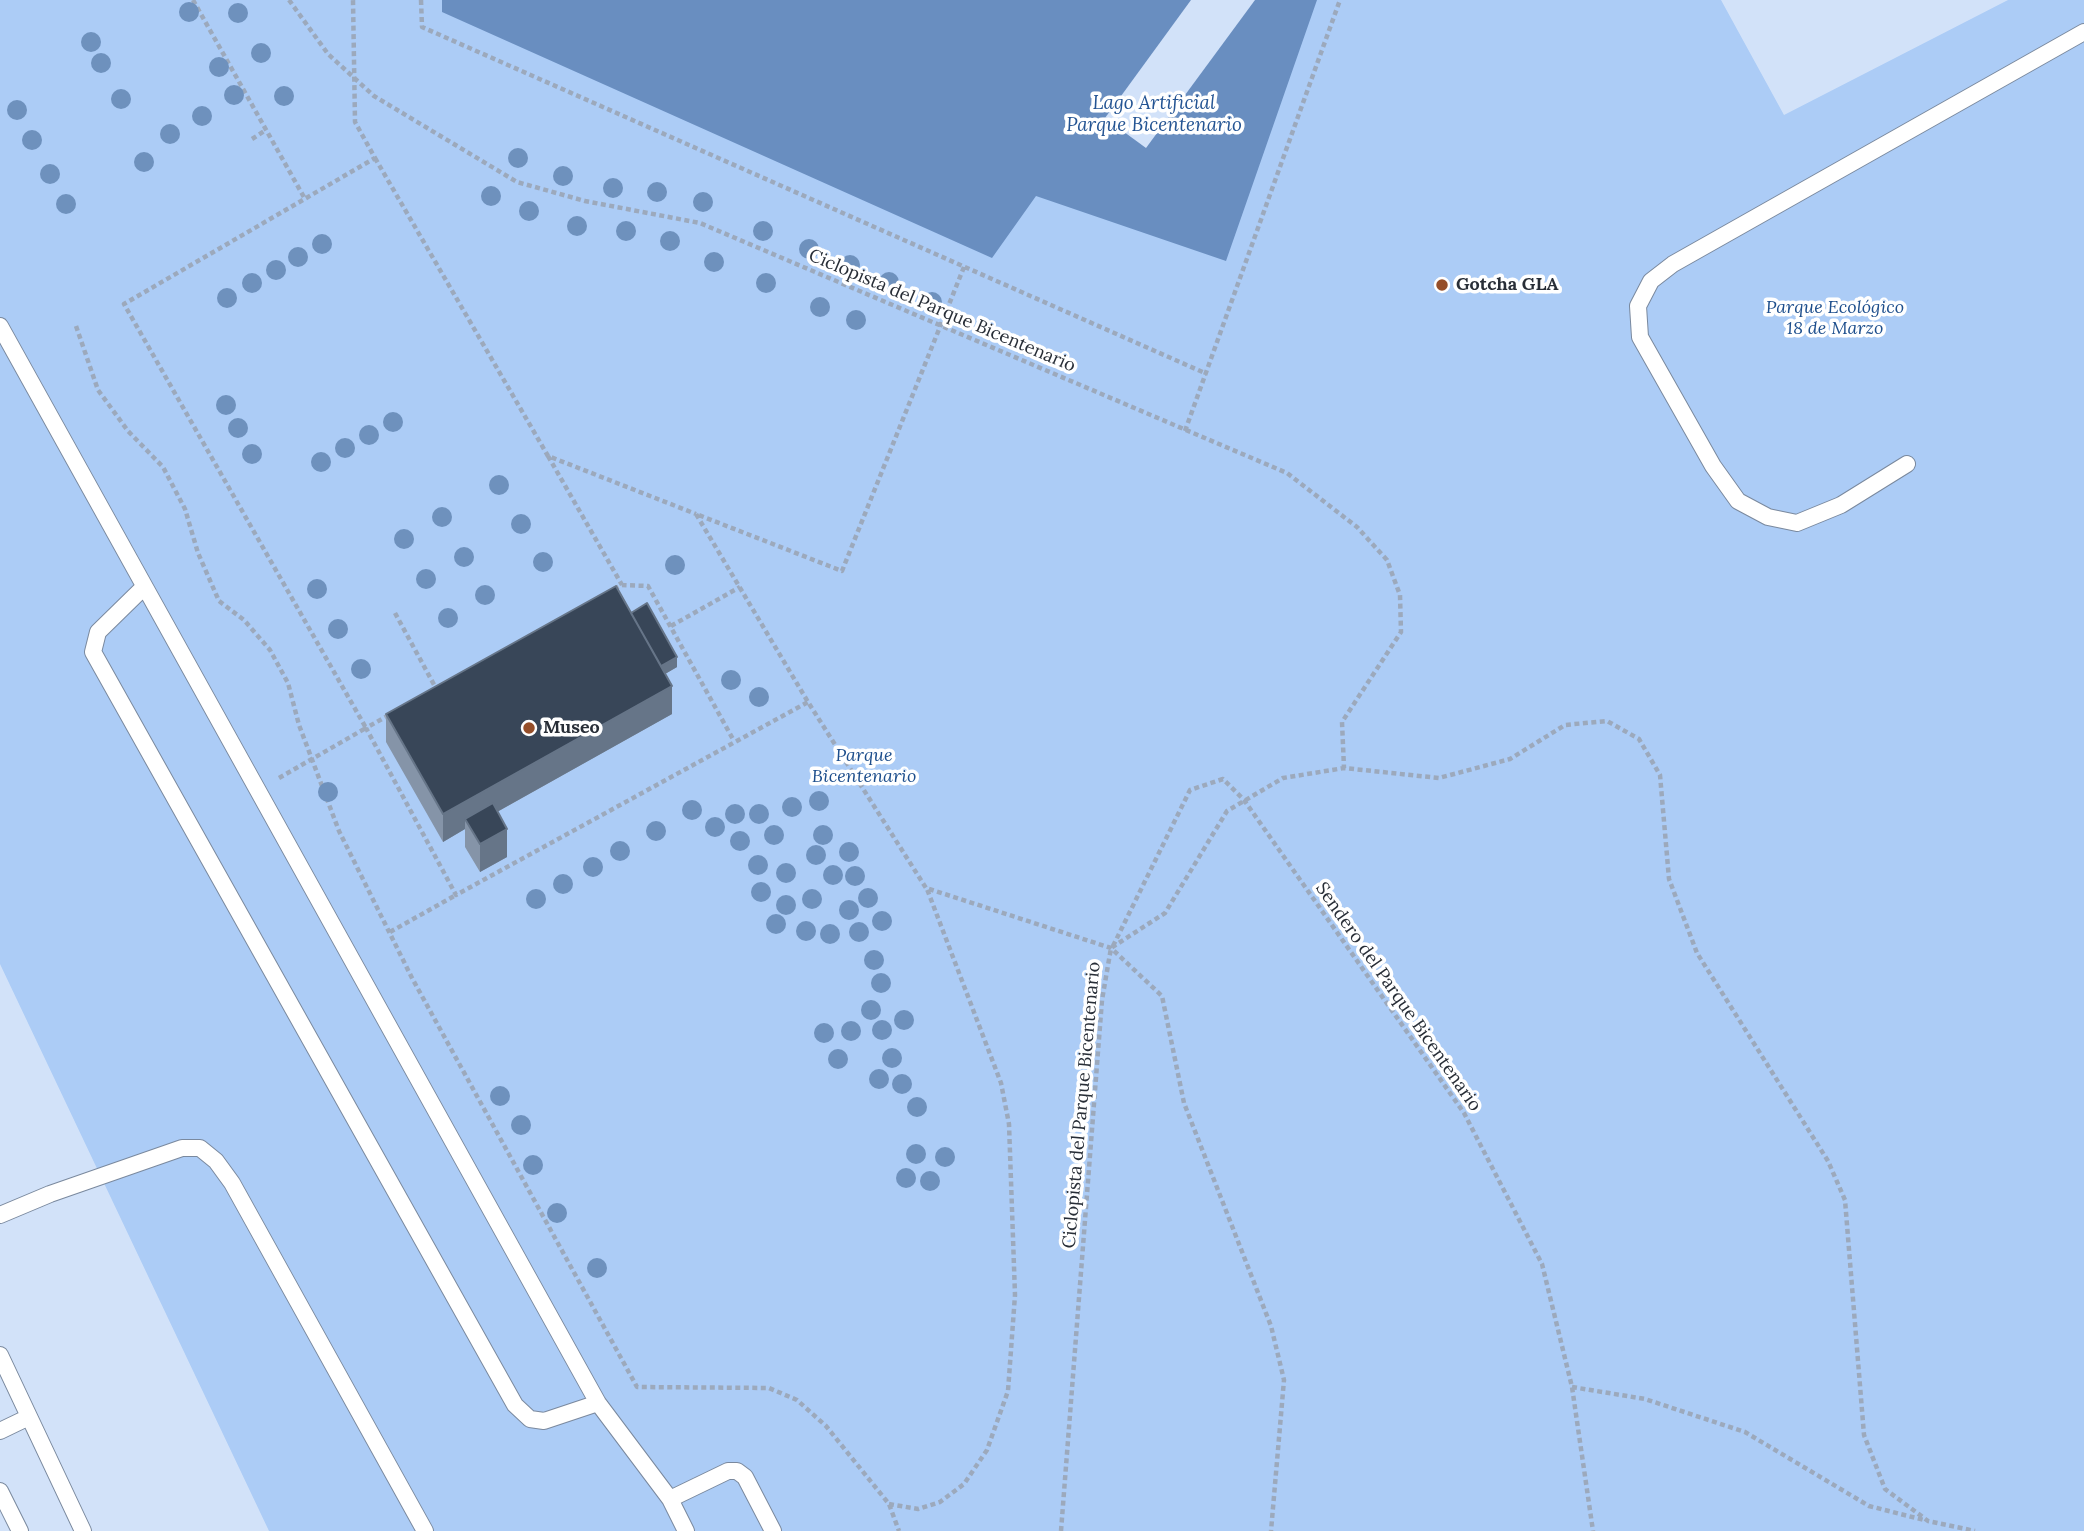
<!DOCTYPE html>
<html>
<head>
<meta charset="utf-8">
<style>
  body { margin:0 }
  canvas { display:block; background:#d2e2f9 }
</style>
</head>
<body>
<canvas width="2084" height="1531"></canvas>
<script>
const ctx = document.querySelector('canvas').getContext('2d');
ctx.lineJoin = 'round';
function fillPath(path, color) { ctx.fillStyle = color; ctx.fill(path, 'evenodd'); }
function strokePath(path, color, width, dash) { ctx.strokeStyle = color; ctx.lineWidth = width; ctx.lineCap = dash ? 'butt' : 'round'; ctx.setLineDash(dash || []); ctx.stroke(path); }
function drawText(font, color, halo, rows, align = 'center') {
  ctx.font = font + ' Lora,serif'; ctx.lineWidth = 7; ctx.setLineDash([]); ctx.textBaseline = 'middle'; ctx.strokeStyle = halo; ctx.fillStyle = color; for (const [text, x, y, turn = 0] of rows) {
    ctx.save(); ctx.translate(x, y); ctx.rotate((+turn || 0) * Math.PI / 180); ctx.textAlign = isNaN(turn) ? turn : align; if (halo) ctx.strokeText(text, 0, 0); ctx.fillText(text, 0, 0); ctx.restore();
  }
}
const green = new Path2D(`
  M 0,0 L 1721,0 L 1784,115 L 2008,0 L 2084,0 L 2084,1531 L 269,1531 L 0,964 Z`);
const water = new Path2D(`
  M 442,0 L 1317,0 L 1226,261 L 1036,196 L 992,258 L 442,12 Z`);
const pier = new Path2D(`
  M 1191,0 L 1255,0 L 1146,148 L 1105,118 Z`);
const path = new Path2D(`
  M 193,0 L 305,199
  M 289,0 L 328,54 L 374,96 L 517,182 L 585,201 L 700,223 L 1287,473 L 1357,527 L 1387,560 L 1400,595 L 1401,632 L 1342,722 L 1344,768
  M 421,0 L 422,27 L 1207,374
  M 252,139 L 266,130
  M 375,158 L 548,456 L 696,514
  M 964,267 L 842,571 L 696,514 L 808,702 L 926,888 L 1111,948 L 1162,996 L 1184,1103 L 1271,1326 L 1284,1380 L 1271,1531
  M 76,326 L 98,390 L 128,431 L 163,467 L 185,509 L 198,553 L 219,601 L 244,620 L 270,650 L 288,683 L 299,725 L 339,831 L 412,978 L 637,1387 L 769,1388 L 797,1400 L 826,1426 L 889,1504 L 899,1531
  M 1185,431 L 1340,0
  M 548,456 L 622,585
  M 614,589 L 622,585 L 648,586 L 734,741
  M 671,626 L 740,587
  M 389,715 L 366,728 L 456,895 L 808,702
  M 279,778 L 366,728 L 124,304 L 375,158 L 355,122 L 353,0
  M 390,932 L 456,895
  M 1113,946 L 1190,790 L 1223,779 L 1244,800 L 1464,1113 L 1542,1264 L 1572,1387 L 1593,1531
  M 1572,1387 L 1645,1399 L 1745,1432 L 1869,1506 L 1924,1520
  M 889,1504 L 918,1509 L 940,1502 L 964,1484 L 987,1450 L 1008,1391 L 1015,1295 L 1009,1124 L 1001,1083 L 927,889
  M 1061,1531 L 1102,1000 L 1111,948 L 1165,913 L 1227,811 L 1283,778 L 1344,768 L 1439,778 L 1510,759 L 1565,725 L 1607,721 L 1639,739 L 1660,775 L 1669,879 L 1697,953 L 1828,1161 L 1845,1200 L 1864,1435 L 1885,1489 L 1928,1521 L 1975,1531`);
const service = new Path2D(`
  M 0,326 L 598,1403 L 670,1499 L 686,1531
  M 1907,464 L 1841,505 L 1797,523 L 1768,517 L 1738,501 L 1713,466 L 1640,337 L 1638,306 L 1651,281 L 1673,264 L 2084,32
  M 144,587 L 98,632 L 93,652 L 515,1405 L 530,1419 L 544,1421 L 598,1403
  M 0,1215 L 50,1194 L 182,1148 L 200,1148 L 216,1161 L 232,1183 L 425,1531
  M 0,1355 L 83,1531
  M 0,1431 L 29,1417
  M 0,1491 L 20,1531
  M 670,1499 L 728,1471 L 737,1471 L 745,1477 L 773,1531`);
const pathBridge = new Path2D(`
  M 395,613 L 438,692`);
const trees = [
  [189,12],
  [238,13],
  [91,42],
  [261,53],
  [101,63],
  [219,67],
  [234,95],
  [284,96],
  [121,99],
  [17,110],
  [202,116],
  [170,134],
  [32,140],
  [518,158],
  [144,162],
  [50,174],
  [563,176],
  [613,188],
  [657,192],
  [491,196],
  [703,202],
  [66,204],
  [529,211],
  [577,226],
  [626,231],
  [763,231],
  [670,241],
  [322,244],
  [809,249],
  [298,257],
  [714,262],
  [850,265],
  [276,270],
  [889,282],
  [252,283],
  [766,283],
  [227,298],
  [932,302],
  [820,307],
  [856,320],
  [226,405],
  [393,422],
  [238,428],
  [369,435],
  [345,448],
  [252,454],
  [321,462],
  [499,485],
  [442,517],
  [521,524],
  [404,539],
  [464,557],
  [543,562],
  [675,565],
  [426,579],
  [317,589],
  [485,595],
  [448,618],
  [338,629],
  [361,669],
  [731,680],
  [759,697],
  [328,792],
  [819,801],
  [792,807],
  [692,810],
  [735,814],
  [759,814],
  [715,827],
  [656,831],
  [774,835],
  [823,835],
  [740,841],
  [620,851],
  [849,852],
  [816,855],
  [758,865],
  [593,867],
  [786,873],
  [833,875],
  [855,876],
  [563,884],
  [761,892],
  [868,898],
  [536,899],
  [812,899],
  [786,905],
  [849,910],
  [882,921],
  [776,924],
  [806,931],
  [859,932],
  [830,934],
  [874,960],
  [881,983],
  [871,1010],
  [904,1020],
  [882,1030],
  [851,1031],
  [824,1033],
  [892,1058],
  [838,1059],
  [879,1079],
  [902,1084],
  [500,1096],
  [917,1107],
  [521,1125],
  [916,1154],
  [945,1157],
  [533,1165],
  [906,1178],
  [930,1181],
  [557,1213],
  [597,1268]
];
const wall = new Path2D(`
  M 631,613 L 677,667 L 665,674 L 672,714 L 497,812 L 507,857 L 480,872 L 465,847 L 465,829 L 443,842 L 386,742 L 386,714 Z`);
const shadedWall = new Path2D(`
  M 677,657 L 677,667 L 653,681 L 653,671 Z
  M 672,686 L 672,714 L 470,827 L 465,819 L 465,829 L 443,842 L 443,814 Z
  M 507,829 L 507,857 L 480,872 L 480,844 Z`);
const building = new Path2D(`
  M 616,586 L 672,686 L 443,814 L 386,714 Z
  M 647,603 L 677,657 L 661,666 L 631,613 Z
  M 493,803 L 507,829 L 480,844 L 465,819 Z`);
const markers = [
  [1442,285,7,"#954e29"],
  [529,728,7,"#954e29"]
];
const poiNames = [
  ["Gotcha GLA",1456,285],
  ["Museo",543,728]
];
const parkNames = [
  ["Parque Ecológico",1835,308],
  ["18 de Marzo",1835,329],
  ["Parque",864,756],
  ["Bicentenario",864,777]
];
const streetNames = [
  ["Ciclopista del Parque Bicentenario",942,311,23],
  ["Sendero del Parque Bicentenario",1398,997,55],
  ["Ciclopista del Parque Bicentenario",1082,1105,-85]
];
const waterNames = [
  ["Lago Artificial",1154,104],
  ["Parque Bicentenario",1154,126]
];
fillPath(green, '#acccf6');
fillPath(water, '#698ec0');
fillPath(pier, '#d2e2f9');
strokePath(service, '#7a899e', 18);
strokePath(path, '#9ca9bc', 4.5, [5, 3.5]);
strokePath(service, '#fff', 16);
strokePath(pathBridge, '#9ca9bc', 4.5, [5, 3.5]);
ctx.fillStyle = '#6e91bd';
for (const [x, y] of trees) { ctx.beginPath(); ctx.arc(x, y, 10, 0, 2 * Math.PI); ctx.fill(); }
fillPath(wall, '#8594a8');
fillPath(shadedWall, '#667588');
fillPath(building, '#384658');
strokePath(building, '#667588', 2);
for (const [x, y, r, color] of markers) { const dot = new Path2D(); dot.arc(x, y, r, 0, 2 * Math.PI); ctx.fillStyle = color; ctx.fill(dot); strokePath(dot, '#fff', 2.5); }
drawText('bold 18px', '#282e37', '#fff', poiNames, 'left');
drawText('italic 18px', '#1d4e8c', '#fff', parkNames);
drawText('18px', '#282e37', '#fff', streetNames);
drawText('italic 19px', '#245493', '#fff', waterNames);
</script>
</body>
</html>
